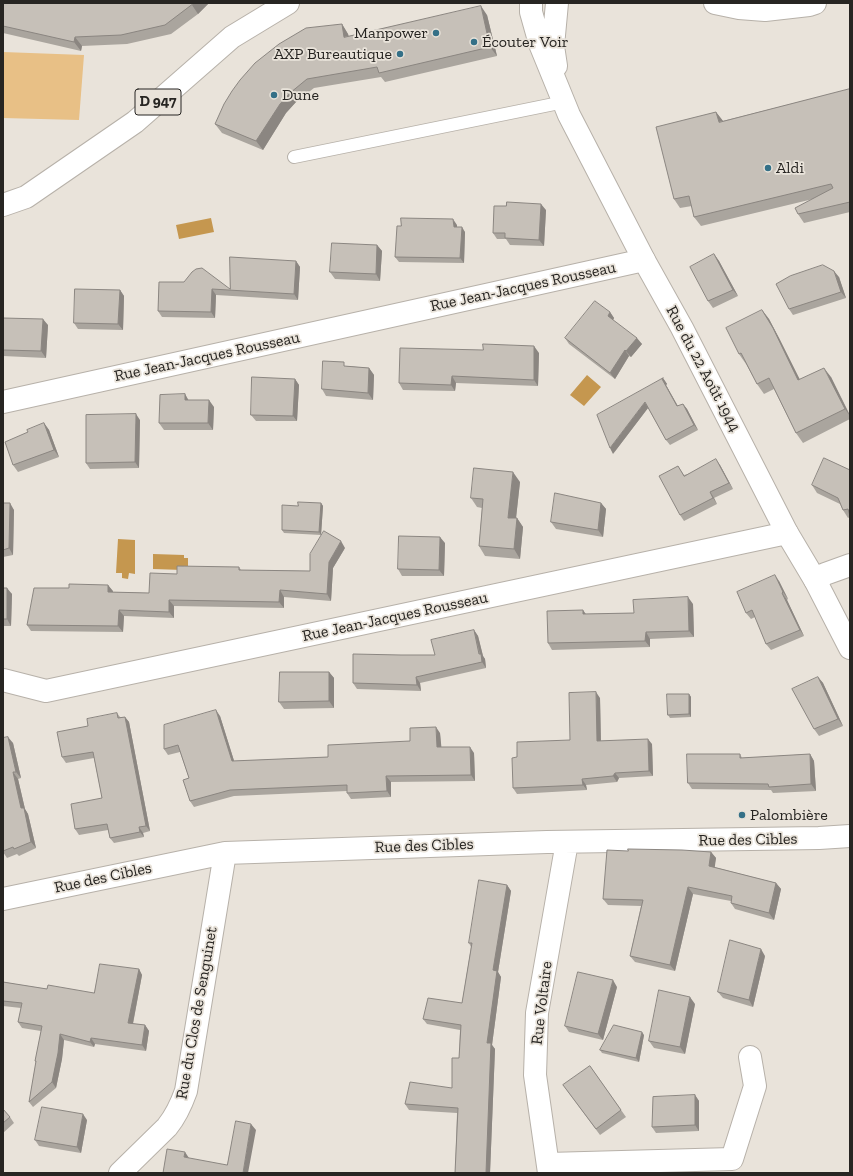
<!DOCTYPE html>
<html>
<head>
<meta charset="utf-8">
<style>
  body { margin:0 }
  #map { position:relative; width:853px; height:1176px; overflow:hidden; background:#e9e3da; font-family:"Zilla Slab",serif }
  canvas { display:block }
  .frame { position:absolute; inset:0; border:4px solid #272522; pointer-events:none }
</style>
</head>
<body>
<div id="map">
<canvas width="853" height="1176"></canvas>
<div class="frame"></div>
</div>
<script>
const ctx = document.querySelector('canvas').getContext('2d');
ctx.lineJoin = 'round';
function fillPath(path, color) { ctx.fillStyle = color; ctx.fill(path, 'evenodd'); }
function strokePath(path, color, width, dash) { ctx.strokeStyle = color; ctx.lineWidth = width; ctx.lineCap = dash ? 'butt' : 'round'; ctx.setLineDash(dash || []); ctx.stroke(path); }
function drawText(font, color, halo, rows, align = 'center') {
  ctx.font = font + ' "Zilla Slab",serif'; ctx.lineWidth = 3.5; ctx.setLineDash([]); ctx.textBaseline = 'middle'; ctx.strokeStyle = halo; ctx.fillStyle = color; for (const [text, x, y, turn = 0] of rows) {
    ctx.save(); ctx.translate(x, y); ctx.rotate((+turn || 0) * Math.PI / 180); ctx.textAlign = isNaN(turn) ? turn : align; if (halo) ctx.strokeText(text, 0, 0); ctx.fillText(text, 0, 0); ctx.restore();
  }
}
const green = new Path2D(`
  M 3,52 L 84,55 L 79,120 L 3,118 Z`);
const water = new Path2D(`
  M 211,218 L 214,232 L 179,239 L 176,225 Z
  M 587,375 L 601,387 L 584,406 L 570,395 Z
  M 118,539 L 135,540 L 135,574 L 129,573 L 128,579 L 122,578 L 122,573 L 116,573 Z
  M 153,554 L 184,555 L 184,558 L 188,558 L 188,566 L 184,566 L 183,570 L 153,569 Z`);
const service = new Path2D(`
  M 294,157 L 564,102`);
const minor = new Path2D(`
  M 3,402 L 644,260
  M 815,580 L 825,574 L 850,565
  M 3,680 L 46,691 L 787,533
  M 3,899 L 225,853 L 547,842 L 819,838 L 850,836
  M 548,1164 L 732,1159 L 755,1086 L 750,1057
  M 120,1173 L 167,1127 C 176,1116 181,1105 186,1091 L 225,853
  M 549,1173 L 535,1075 L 537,1013 L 567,842`);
const tertiary = new Path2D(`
  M 531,3 L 531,12 L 540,44 L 569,115 L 644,260 L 682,328 L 787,533 L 815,580 L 850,648
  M 556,66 L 553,46 L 557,3`);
const secondary = new Path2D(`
  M 715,3 L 739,8 L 765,10 L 809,5 L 815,3`);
const primary = new Path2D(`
  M 3,205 L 26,197 L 135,122 L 232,37 L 288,3`);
const wall = new Path2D(`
  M 3,3 L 209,3 L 198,14 L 171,34 L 127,44 L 82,46 L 81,51 L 3,33 Z
  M 487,15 L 497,56 L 385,82 L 381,77 L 314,88 L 296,102 L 286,113 L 263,150 L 222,133 L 215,124 L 342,24 L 348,34 L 349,36 Z
  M 850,89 L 850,212 L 804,223 L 798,214 L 813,199 L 701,226 L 694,217 L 692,206 L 680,208 L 674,199 L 716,112 L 723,121 Z
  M 546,210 L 544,246 L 510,245 L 506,239 L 497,239 L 493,233 Z
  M 457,225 L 457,227 L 465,232 L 464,263 L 399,262 L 395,257 Z
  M 377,245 L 382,251 L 380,281 L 335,279 L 330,272 Z
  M 714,254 L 719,261 L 738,296 L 713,308 L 708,301 Z
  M 296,261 L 300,267 L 298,300 L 216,295 L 215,318 L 162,317 L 158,311 L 159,282 L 230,289 Z
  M 839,277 L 846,298 L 793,315 L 789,309 Z
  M 120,290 L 124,296 L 123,330 L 78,329 L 74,323 Z
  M 762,310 L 769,319 L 779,338 L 800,380 L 831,377 L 850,415 L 850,419 L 803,443 L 796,433 L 774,389 L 764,394 L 757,384 L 746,364 L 739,354 Z
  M 610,312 L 614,318 L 613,320 L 642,344 L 631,357 L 629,356 L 615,379 L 569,344 L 565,338 Z
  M 3,318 L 48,325 L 46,358 L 3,356 Z
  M 483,350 L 539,353 L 538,386 L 456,383 L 455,391 L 403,390 L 399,383 Z
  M 347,366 L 369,368 L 374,375 L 373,400 L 326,396 L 322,389 Z
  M 663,378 L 667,384 L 666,385 L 678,406 L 683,404 L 687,409 L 698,430 L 670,445 L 666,440 L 648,408 L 613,454 Z
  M 295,379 L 299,385 L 297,421 L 256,421 L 251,415 Z
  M 185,394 L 188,400 L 214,407 L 213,430 L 164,430 L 159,423 Z
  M 140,420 L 139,468 L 90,469 L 86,463 Z
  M 44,423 L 49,430 L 59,457 L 18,472 L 13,465 L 28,432 Z
  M 720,465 L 733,489 L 714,498 L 717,504 L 684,521 L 680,515 L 678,466 L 684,475 Z
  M 850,470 L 850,517 L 848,518 L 843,510 L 840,504 L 817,493 L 812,485 Z
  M 520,482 L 516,518 L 517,518 L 523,527 L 520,559 L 485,556 L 479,546 L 482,508 L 477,507 L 471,498 Z
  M 3,503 L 14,510 L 13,555 L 3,557 Z
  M 321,503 L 323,506 L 321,535 L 284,533 L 282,530 L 298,506 Z
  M 601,503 L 606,509 L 603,537 L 556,529 L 551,522 Z
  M 445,543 L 444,576 L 402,576 L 398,569 Z
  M 345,548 L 333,568 L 331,601 L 284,597 L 284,608 L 174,606 L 174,618 L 124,616 L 123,632 L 31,631 L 27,625 L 69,588 L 108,585 L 113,592 L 149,593 L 177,574 L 239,567 L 241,570 L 310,571 Z
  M 779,581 L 788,599 L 787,600 L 804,636 L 771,650 L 766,644 L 755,617 L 751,619 L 746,613 Z
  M 3,588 L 12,594 L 11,626 L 3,626 Z
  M 693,604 L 694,637 L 650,639 L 650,647 L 552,650 L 548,643 L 586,614 L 634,613 Z
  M 474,630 L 478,636 L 483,656 L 485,659 L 486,668 L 420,683 L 421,691 L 357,689 L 353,683 L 401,655 L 435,655 Z
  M 329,672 L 334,678 L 334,708 L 284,709 L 279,702 Z
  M 818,677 L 823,683 L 843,726 L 819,736 L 814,729 Z
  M 689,694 L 691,697 L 691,717 L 670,718 L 668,715 Z
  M 600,698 L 601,741 L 652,744 L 653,776 L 619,778 L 617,782 L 586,785 L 587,790 L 517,794 L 513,788 L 517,757 L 570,740 Z
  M 117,713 L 120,717 L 125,717 L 129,722 L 150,831 L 143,833 L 144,837 L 114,843 L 110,838 L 108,830 L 79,835 L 75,829 L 102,798 L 94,758 L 66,763 L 62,757 L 88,726 Z
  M 220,716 L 234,761 L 328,757 L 410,741 L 440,733 L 441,747 L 474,753 L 475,781 L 391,782 L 391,797 L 351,799 L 347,793 L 347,791 L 234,796 L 194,807 L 190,801 L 189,778 L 180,752 L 168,755 L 164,749 Z
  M 3,738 L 13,743 L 21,778 L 18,779 L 25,809 L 28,814 L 36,848 L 19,856 L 17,854 L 7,858 L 3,852 Z
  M 740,754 L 742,758 L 810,754 L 814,761 L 816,791 L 773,793 L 771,790 L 692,789 L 688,783 Z
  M 628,851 L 711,852 L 716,858 L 714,867 L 776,883 L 781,889 L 774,920 L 735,909 L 731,903 L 731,901 L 693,894 L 675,971 L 635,962 L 630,956 L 641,906 L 608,905 L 603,899 Z
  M 507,885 L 511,891 L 498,972 L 501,977 L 492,1045 L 495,1049 L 490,1173 L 455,1173 L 457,1113 L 409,1110 L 405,1104 L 452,1088 L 459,1058 L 460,1030 L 427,1024 L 423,1019 L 462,1003 L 471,947 L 469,943 Z
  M 765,956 L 753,1007 L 723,998 L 718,992 Z
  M 139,969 L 142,975 L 133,1024 L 145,1025 L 149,1031 L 146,1051 L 95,1044 L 94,1047 L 64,1040 L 62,1059 L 56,1088 L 33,1107 L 29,1102 L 36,1062 L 35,1061 L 41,1031 L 22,1028 L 18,1022 L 21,1008 L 3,1006 L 3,982 L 47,989 L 94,993 Z
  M 617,987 L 603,1040 L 569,1032 L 565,1026 Z
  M 695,1004 L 685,1054 L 654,1048 L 649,1041 Z
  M 644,1035 L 639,1062 L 602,1053 L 600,1050 Z
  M 590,1066 L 626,1117 L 600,1135 L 563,1085 Z
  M 695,1095 L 699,1101 L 699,1131 L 656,1133 L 652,1127 Z
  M 3,1109 L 10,1117 L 14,1123 L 3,1133 Z
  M 87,1120 L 81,1153 L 39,1146 L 35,1140 Z`);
const shadedWall = new Path2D(`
  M 194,3 L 209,3 L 198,14 L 192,5 Z
  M 481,6 L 487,15 L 497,56 L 490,47 Z
  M 342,24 L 348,34 L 350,46 L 344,37 Z
  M 75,37 L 82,46 L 81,51 L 74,42 Z
  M 290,93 L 296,102 L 286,113 L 263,150 L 256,141 L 280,104 Z
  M 716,112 L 723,121 L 719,122 Z
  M 541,204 L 546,210 L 544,246 L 539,240 Z
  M 453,219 L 457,225 L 457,233 L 454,227 Z
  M 462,227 L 465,232 L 464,263 L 460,258 Z
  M 377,245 L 382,251 L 380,281 L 376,274 Z
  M 714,254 L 719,261 L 738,296 L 733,290 Z
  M 296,261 L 300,267 L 298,300 L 294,294 Z
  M 834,271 L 839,277 L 846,298 L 841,292 Z
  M 212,289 L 216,295 L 215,318 L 211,312 Z
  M 120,290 L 124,296 L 123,330 L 118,324 Z
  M 762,310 L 769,319 L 779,338 L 805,390 L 798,380 Z
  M 610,312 L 614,318 L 612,322 L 608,316 Z
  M 43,319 L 48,325 L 46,358 L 41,351 Z
  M 637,338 L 642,344 L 631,357 L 626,351 Z
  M 534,346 L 539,353 L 538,386 L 534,380 Z
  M 625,350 L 629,356 L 615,379 L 610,373 Z
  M 369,368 L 374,375 L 373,400 L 368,393 Z
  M 824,368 L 831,377 L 850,416 L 845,409 Z
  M 452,376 L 456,383 L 455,391 L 451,385 Z
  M 663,378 L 667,384 L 666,385 L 681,412 L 677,406 L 662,379 Z
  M 295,379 L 299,385 L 297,421 L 293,416 Z
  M 185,394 L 189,401 L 185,400 Z
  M 209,400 L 214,407 L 213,430 L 208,423 Z
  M 645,402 L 648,408 L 613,454 L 610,448 Z
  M 683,404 L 687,409 L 698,430 L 694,425 Z
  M 136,414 L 140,420 L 139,468 L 135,462 Z
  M 44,423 L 49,430 L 59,457 L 54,450 Z
  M 716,459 L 720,465 L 733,489 L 729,483 Z
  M 513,472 L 520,482 L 515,527 L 508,518 Z
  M 710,492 L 714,498 L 717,504 L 713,498 Z
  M 10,503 L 14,510 L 13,555 L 9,548 Z
  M 321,503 L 323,506 L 321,535 L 319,532 Z
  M 601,503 L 606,509 L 603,537 L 598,530 Z
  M 517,518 L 523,527 L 520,559 L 514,549 Z
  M 440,537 L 445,543 L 444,576 L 439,570 Z
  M 341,541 L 345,548 L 333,568 L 331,601 L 327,594 L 329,562 Z
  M 775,575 L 779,581 L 788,599 L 783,592 Z
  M 108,585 L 113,591 L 112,598 L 108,592 Z
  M 7,588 L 12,594 L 11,626 L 7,619 Z
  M 280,590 L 284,597 L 284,608 L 279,602 Z
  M 782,593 L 787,600 L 804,636 L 800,630 Z
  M 688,597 L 693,604 L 694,637 L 689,631 Z
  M 169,600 L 174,606 L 174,618 L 169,612 Z
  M 119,610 L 124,616 L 123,632 L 118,626 Z
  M 583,610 L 588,617 L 583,614 Z
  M 474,630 L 478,636 L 483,656 L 485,659 L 486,668 L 482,662 Z
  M 646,632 L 650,639 L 650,647 L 645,641 Z
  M 329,672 L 334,678 L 334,708 L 329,701 Z
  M 416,677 L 420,683 L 421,691 L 417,685 Z
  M 818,677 L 823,683 L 843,726 L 838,719 Z
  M 596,692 L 600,698 L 601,747 L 597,741 Z
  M 689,694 L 691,697 L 691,717 L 689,714 Z
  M 216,710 L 220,716 L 236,767 L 232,761 Z
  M 125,717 L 129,722 L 150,831 L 146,826 Z
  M 436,727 L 440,733 L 442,753 L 437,747 Z
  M 8,737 L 13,743 L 21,778 L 16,772 Z
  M 648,739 L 652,744 L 653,776 L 649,771 Z
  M 470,747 L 474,753 L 475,781 L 471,775 Z
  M 810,754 L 814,761 L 816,791 L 811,784 Z
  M 13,772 L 18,779 L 25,809 L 28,814 L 36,848 L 31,842 L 21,808 Z
  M 615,773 L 619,778 L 617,782 L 613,776 Z
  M 386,776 L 391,782 L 391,797 L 387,791 Z
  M 582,779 L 586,785 L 587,790 L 583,785 Z
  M 139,827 L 143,833 L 144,837 L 140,832 Z
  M 711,852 L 716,858 L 714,873 L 709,866 Z
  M 776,883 L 781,889 L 774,920 L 769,913 Z
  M 507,885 L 511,891 L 498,972 L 501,977 L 492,1045 L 495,1049 L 490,1173 L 486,1173 L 487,1043 L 493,970 Z
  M 688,887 L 693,894 L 675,971 L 670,965 Z
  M 761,949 L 765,956 L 753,1007 L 749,1000 Z
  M 139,969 L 142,975 L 132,1028 L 128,1023 Z
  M 613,980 L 617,987 L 603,1040 L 598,1034 Z
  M 690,997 L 695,1004 L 685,1054 L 680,1047 Z
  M 145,1025 L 149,1031 L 146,1051 L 142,1045 Z
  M 642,1032 L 644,1035 L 639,1062 L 636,1058 Z
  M 60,1034 L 64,1040 L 62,1059 L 56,1088 L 52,1082 Z
  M 91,1038 L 95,1044 L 94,1047 L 90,1042 Z
  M 695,1095 L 699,1101 L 699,1131 L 695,1125 Z
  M 83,1114 L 87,1120 L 81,1153 L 77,1147 Z
  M 251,1124 L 256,1130 L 248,1173 L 243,1173 Z
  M 185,1152 L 189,1158 L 184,1157 Z`);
const building = new Path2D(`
  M 3,3 L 194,3 L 165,25 L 121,35 L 75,37 L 74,42 L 3,26 Z
  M 481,6 L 490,47 L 379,73 L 377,67 L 307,79 L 290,93 L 280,104 L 256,141 L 215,124 L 224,104 L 232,91 L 240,80 L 255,63 L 279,44 L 306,28 L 342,24 L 344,37 Z
  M 850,89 L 850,202 L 798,214 L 795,208 L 833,188 L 831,184 L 694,217 L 689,196 L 674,199 L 656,127 L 716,112 L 719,122 Z
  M 507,202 L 541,204 L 539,240 L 505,238 L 505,233 L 493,233 L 494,206 L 506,206 Z
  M 401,218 L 453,219 L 454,227 L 462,227 L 460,258 L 395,257 L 397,226 L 401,226 Z
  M 332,243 L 377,245 L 376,274 L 330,272 Z
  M 714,254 L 733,290 L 708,301 L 690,267 Z
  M 230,257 L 296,261 L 294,294 L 212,289 L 211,312 L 158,311 L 159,282 L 184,282 L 192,272 L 196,269 L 202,268 L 230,289 Z
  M 823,265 L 834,271 L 841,292 L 789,309 L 776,284 L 790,276 Z
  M 75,289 L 120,290 L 118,324 L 74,323 Z
  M 595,301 L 610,312 L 608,316 L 637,338 L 626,351 L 625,350 L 610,373 L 565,338 Z
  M 762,310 L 773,328 L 798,380 L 824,368 L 845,409 L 796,433 L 769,378 L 757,384 L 741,353 L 739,354 L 726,328 Z
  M 3,318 L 43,319 L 41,351 L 3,350 Z
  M 483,344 L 534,346 L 534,380 L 452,376 L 451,385 L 399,383 L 400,348 L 483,350 Z
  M 323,361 L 344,362 L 344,366 L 369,368 L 368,393 L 322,389 Z
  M 252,377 L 295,379 L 293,416 L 251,415 Z
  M 663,378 L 662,379 L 677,406 L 683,404 L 694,425 L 666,440 L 645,402 L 610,448 L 597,415 Z
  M 185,394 L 185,400 L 209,400 L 208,423 L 159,423 L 160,395 Z
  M 136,414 L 135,462 L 86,463 L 86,415 Z
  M 44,423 L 54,450 L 13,465 L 5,442 L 28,432 L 27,430 Z
  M 824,458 L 850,470 L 850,516 L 848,509 L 843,510 L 838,498 L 812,485 Z
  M 716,459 L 729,483 L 710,492 L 713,498 L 680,515 L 659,476 L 678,466 L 684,476 Z
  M 474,468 L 513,472 L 508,518 L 517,518 L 514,549 L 479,546 L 483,499 L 471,498 Z
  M 555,493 L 601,503 L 598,530 L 551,522 Z
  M 298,502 L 321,503 L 319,532 L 282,530 L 282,505 L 298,506 Z
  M 3,503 L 10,503 L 9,548 L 3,550 Z
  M 324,531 L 341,541 L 329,562 L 327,594 L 280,590 L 279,602 L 169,600 L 169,612 L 119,610 L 118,626 L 27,625 L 34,588 L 69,588 L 69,584 L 108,585 L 108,592 L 149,593 L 150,573 L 177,574 L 177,566 L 239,567 L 239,570 L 310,571 L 310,554 Z
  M 399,536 L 440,537 L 439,570 L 398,569 Z
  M 775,575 L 783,592 L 782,593 L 800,630 L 766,644 L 752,610 L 746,613 L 737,592 Z
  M 3,588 L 7,588 L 7,619 L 3,619 Z
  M 688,597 L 689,631 L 646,632 L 645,641 L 548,643 L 547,611 L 583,610 L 583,614 L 634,613 L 633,600 Z
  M 474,630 L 479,654 L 481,654 L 482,662 L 416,677 L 417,685 L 353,683 L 353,654 L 401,655 L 435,655 L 431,640 Z
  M 280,672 L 329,672 L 329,701 L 279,702 Z
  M 818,677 L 838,719 L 814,729 L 792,689 Z
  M 596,692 L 597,741 L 648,739 L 649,771 L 615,773 L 613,776 L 582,779 L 583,785 L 513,788 L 512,758 L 517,757 L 517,742 L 570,740 L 569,693 Z
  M 667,694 L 689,694 L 689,714 L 668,715 Z
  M 216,710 L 232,761 L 328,757 L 328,745 L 410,741 L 410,728 L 436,727 L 437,747 L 470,747 L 471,775 L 386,776 L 387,791 L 347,793 L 347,785 L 230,790 L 190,801 L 183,780 L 189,778 L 178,745 L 164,749 L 164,725 Z
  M 117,713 L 118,718 L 125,717 L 146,826 L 139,827 L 140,832 L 110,838 L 107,824 L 75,829 L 71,804 L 102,798 L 93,752 L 62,757 L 57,732 L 88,726 L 87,719 Z
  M 8,737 L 16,772 L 13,772 L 21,808 L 24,808 L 31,842 L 14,849 L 13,847 L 3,851 L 3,738 Z
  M 687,754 L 740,754 L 740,758 L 810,754 L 811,784 L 769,787 L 768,784 L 688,783 Z
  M 628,849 L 682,850 L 711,852 L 709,866 L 776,883 L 769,913 L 731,903 L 732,896 L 688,887 L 670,965 L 630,956 L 643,900 L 603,899 L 607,850 L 628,851 Z
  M 479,880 L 507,885 L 493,970 L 497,971 L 487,1043 L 491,1043 L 486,1173 L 455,1173 L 458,1108 L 405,1104 L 410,1082 L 452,1088 L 452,1058 L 459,1058 L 461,1025 L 423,1019 L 428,998 L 462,1003 L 472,943 L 469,943 Z
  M 730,940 L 761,949 L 749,1000 L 718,992 Z
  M 100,964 L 139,969 L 128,1023 L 145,1025 L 142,1045 L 91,1038 L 90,1042 L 60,1034 L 58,1053 L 52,1082 L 29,1102 L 36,1061 L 35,1061 L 42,1026 L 18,1022 L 22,1003 L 3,1001 L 3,982 L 47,989 L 48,985 L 94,993 Z
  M 578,972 L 613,980 L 598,1034 L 565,1026 Z
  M 659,990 L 690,997 L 680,1047 L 649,1041 Z
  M 614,1025 L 642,1032 L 636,1058 L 600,1050 Z
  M 590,1066 L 621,1110 L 596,1129 L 563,1085 Z
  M 695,1095 L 695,1125 L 652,1127 L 653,1097 Z
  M 42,1107 L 83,1114 L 77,1147 L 35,1140 Z
  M 3,1109 L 10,1117 L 3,1123 Z
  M 236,1121 L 251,1124 L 243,1173 L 163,1173 L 167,1149 L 185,1152 L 184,1157 L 227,1165 Z`);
const markers = [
  [436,33,4,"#347087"],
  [474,42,4,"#347087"],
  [400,54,4,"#347087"],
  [274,95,4,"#347087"],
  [768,168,4,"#347087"],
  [742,815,4,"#347087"]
];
const shields = [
  [158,102,46]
];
const shieldNames = [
  ["D 947",158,102]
];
const poiNames = [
  ["Manpower",428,33,"right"],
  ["Écouter Voir",482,42],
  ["AXP Bureautique",392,54,"right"],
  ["Dune",282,95],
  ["Aldi",776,168],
  ["Palombière",750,815]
];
const streetNames = [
  ["Rue Jean-Jacques Rousseau",523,287,-12],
  ["Rue Jean-Jacques Rousseau",207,357,-12],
  ["Rue du 22 Août 1944",703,369,62],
  ["Rue Jean-Jacques Rousseau",395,617,-12],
  ["Rue des Cibles",748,840,-1],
  ["Rue des Cibles",424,846,-2],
  ["Rue des Cibles",103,878,-12],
  ["Rue Voltaire",542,1003,-83],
  ["Rue du Clos de Senguinet",197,1013,-80]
];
fillPath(green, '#e8c086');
fillPath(water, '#c5974f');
strokePath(service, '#b7b1a9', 14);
strokePath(minor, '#b7b1a9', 24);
strokePath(tertiary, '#b7b1a9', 24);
strokePath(secondary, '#b7b1a9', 24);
strokePath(primary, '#b7b1a9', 24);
strokePath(service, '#fff', 12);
strokePath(minor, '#fff', 22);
strokePath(tertiary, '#fff', 22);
strokePath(secondary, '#fff', 22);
strokePath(primary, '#fff', 22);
fillPath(wall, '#aaa59e');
fillPath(shadedWall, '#8b8681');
fillPath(building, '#c6c0b8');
strokePath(building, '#8b8681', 1);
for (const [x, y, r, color] of markers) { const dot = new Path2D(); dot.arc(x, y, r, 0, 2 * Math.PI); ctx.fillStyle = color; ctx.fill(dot); strokePath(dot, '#e9e3da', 1.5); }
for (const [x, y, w] of shields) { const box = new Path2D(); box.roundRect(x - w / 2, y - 13, w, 26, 3); ctx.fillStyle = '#e9e3da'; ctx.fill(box); strokePath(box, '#272522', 1); }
drawText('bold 15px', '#272522', null, shieldNames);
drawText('16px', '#272522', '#e9e3da', poiNames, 'left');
drawText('16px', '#272522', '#e9e3da', streetNames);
</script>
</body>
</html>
